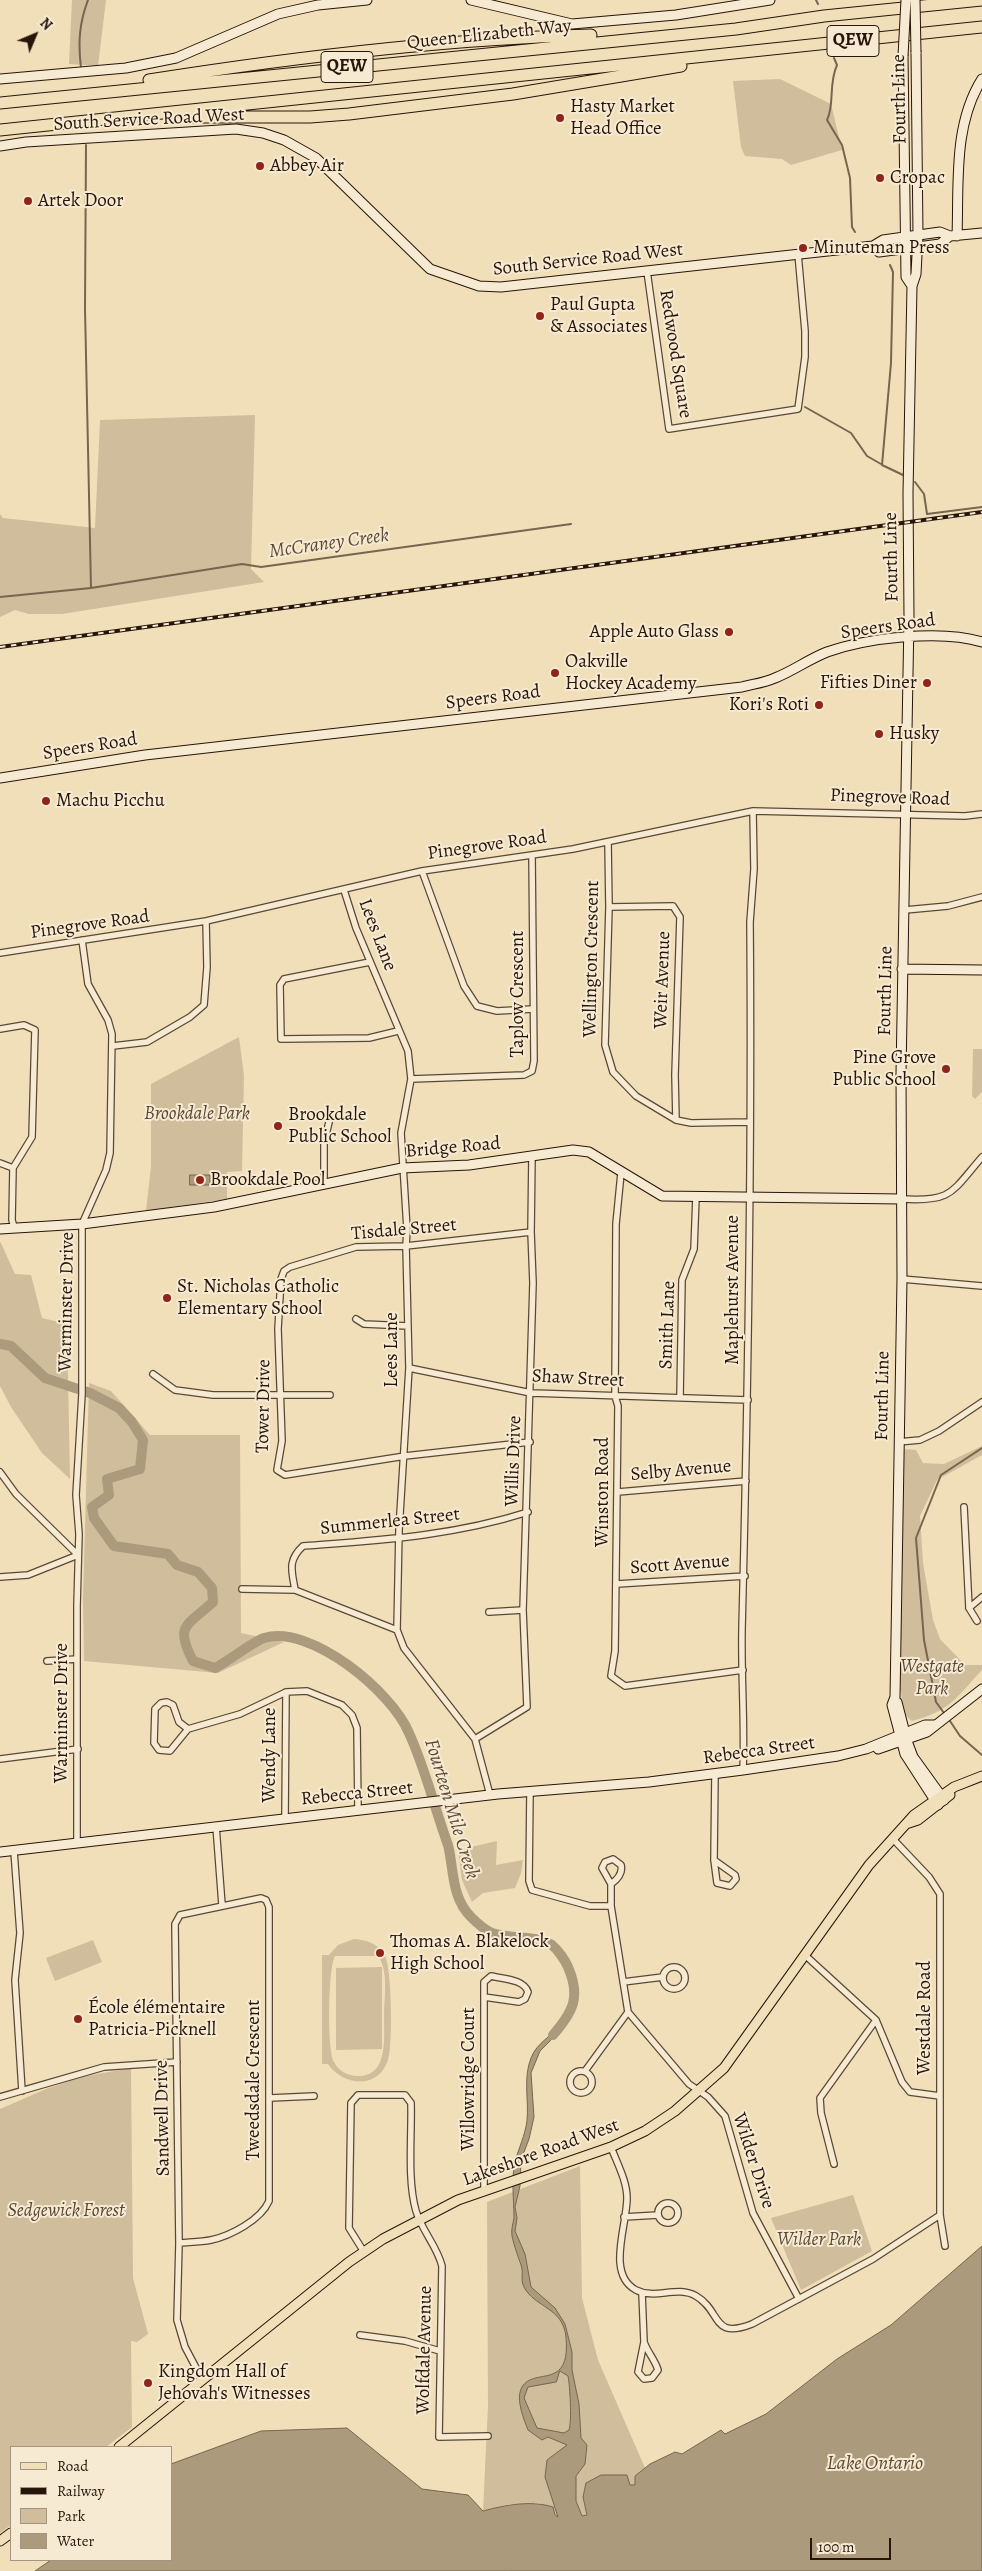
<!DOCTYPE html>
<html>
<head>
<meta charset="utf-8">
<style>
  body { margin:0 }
  #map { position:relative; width:982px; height:2571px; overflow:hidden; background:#f1dfb9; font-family:Alegreya,serif }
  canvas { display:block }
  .legend { position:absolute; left:10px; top:2446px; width:162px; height:115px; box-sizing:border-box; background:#f6ead2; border:1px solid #a39582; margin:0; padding:6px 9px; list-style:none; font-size:15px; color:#271509 }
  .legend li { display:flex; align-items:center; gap:10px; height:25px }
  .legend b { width:25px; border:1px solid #a39582 }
  .north { position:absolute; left:10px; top:10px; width:50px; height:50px; -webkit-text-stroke:4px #f6ead2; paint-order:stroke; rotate:45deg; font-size:14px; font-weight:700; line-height:20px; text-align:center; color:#271509 }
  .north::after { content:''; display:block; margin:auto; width:18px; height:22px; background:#271509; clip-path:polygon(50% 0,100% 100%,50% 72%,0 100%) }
  .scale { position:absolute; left:810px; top:2538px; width:81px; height:22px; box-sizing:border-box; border:2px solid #271509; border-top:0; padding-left:6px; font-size:15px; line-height:18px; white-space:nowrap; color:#271509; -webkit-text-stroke:4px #f6ead2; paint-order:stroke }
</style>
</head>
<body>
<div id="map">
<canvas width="982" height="2571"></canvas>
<ul class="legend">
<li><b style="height:6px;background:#f1dfb9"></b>Road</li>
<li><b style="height:6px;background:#271509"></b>Railway</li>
<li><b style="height:14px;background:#cfbd9b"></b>Park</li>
<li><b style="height:14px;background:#ac9a7d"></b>Water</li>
</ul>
<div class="north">N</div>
<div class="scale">100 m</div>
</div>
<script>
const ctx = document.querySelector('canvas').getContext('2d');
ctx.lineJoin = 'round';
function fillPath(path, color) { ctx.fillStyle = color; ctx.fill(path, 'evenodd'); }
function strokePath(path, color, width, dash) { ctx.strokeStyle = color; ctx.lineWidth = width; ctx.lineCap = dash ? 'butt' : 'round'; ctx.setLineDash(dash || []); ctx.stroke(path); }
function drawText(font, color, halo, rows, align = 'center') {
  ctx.font = font + ' Alegreya,serif'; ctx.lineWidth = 4; ctx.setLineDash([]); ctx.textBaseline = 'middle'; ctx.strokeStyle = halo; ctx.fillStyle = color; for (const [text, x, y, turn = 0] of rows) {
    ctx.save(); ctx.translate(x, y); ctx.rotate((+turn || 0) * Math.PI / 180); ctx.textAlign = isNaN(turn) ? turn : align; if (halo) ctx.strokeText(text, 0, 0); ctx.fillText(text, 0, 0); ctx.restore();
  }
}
const green = new Path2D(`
  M 72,0 L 106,0 L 98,66 L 69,64 Z
  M 780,79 L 831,104 L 842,150 L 791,165 L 782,159 L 745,156 L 741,147 L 733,81 Z
  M 255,415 L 251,569 L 264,582 L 62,614 L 29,614 L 15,610 L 0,617 L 0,514 L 3,518 L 95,528 L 100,420 Z
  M 239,1037 L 244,1076 L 242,1171 L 227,1172 L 227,1199 L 146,1211 L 151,1166 L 151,1084 Z
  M 973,1049 L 982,1049 L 982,1092 L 975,1099 L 972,1096 Z
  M 0,1241 L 15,1274 L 31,1275 L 42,1318 L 67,1324 L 70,1479 L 42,1453 L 11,1407 L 0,1386 Z
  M 89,1383 L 111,1391 L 150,1435 L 240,1435 L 241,1633 L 284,1642 L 218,1673 L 84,1661 L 83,1599 Z
  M 982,1446 L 982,1455 L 937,1480 L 920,1516 L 923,1563 L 933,1620 L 940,1639 L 965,1665 L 982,1665 L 982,1670 C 956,1698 950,1711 912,1721 L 905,1715 L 900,1688 L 904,1449 L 916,1450 L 923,1463 L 944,1464 Z
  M 497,1841 L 496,1865 L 523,1860 L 521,1873 L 515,1888 L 483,1893 L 472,1902 L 462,1880 L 458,1850 Z
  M 354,1939 C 366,1940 377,1943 384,1954 C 392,1964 393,2047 388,2060 C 378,2090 343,2086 328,2064 L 322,2064 L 322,1955 L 329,1955 L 338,1945 ZM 335,1956 L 378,1956 C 389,1970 384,1999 384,2016 C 384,2038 389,2078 356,2076 C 346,2075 338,2070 334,2062 C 327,2051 328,1967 335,1956 Z
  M 93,1940 L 102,1962 L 55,1981 L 46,1958 Z
  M 382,1967 L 382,2049 L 336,2050 L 336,1968 Z
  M 131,2068 L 133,2278 L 148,2334 L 137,2342 L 131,2341 L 132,2427 L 106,2447 L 11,2447 L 11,2525 L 0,2533 L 0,2109 L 46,2089 L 81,2077 Z
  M 580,2166 L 582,2298 L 598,2360 L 645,2468 L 635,2476 L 636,2485 L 630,2485 L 627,2475 L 601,2475 L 583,2497 L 587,2515 L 582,2516 C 574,2496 567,2483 583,2467 L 581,2458 L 569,2446 L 548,2459 L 556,2472 L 553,2484 L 558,2517 L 539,2503 L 511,2504 L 483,2511 L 488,2406 L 487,2202 Z
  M 853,2195 L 872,2251 L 801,2290 L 771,2218 Z`);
const water = new Path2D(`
  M 190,1175 L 210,1175 L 210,1185 L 190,1185 Z
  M 560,2024 L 564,2027 L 540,2051 L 531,2073 L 534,2117 L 529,2139 L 521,2160 L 520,2186 L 515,2207 L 517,2218 L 515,2231 L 525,2254 L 531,2287 L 555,2308 L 565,2324 L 572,2352 L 572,2370 L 579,2404 L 581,2438 L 587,2445 L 585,2464 L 576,2476 L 576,2501 L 582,2516 L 587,2515 L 583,2497 L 586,2483 L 601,2475 L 627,2475 L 630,2485 L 635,2485 L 635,2476 L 650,2464 L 675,2452 L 682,2454 L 721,2430 L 725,2434 L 766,2414 L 837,2359 L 891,2325 L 982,2246 L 982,2571 L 35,2571 L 51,2560 L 171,2560 L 171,2464 L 261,2431 L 347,2428 L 422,2489 L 468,2495 L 483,2511 C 506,2505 530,2500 553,2507 L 555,2515 L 558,2517 L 545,2477 L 547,2460 L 567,2445 L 548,2437 L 542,2440 L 528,2430 C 524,2420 516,2400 521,2389 C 532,2365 571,2393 566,2337 C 563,2307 535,2308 524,2287 C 520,2279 524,2273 521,2265 C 518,2256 514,2246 512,2236 C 511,2229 513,2224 514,2218 C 514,2199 511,2180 515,2161 C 519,2148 525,2135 527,2121 C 529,2100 523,2078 531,2058 C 537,2042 552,2037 560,2024 ZM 560,2371 L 568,2376 C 570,2386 572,2421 569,2430 L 564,2433 L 537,2428 L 524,2398 L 528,2387 L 556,2382 Z`);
const stream = new Path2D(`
  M 816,0 L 818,4
  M 834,58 L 837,65 C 828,85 835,104 827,120 L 842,145 L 850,178 L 852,227 L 855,232
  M 81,68 C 78,43 79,24 88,0
  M 890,265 L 893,272 L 891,363 L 882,465 L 903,475
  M 805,407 L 851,433 L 867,456 L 881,464
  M 915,482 L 924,494 L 927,514 L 982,507
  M 91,588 L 242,564 L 261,567 L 571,524
  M 0,597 L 91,588 L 85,309 L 86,145
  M 944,1713 L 936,1702 L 924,1640 L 916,1538 L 941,1475 L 982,1448
  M 950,1721 L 960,1736 L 982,1755`);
const river = new Path2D(`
  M 0,1344 L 11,1346 L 45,1378 L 90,1393 L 119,1408 L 132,1422 L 143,1440 L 140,1469 L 107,1479 L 109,1495 L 92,1507 L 94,1518 L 114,1546 L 168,1554 L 177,1565 L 198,1572 L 212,1588 L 213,1602 C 187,1626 174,1625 193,1661 L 215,1668 C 229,1661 252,1642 264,1638 C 311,1624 392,1692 409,1733 C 425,1768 435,1809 448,1845 C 454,1869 451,1897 471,1917 C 476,1922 485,1930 492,1933 C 510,1940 535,1934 552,1945 C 558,1950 565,1960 568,1967 C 581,1997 573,2012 553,2035`);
const street = new Path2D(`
  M 647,271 L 669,429 L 798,409 L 805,357 L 805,331 L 798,254
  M 608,842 L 609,907 L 605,1045 L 613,1072 L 636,1096 L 676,1120 L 691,1123 L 749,1122
  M 422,871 L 464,986 L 477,1006 L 497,1011 L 533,1009
  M 344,890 L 356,928 L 408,1051 L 411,1079 L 401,1133 L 407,1229 L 406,1246 L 409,1368 L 399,1530 L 397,1630 L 404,1648 L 475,1739 L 490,1795
  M 609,907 L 673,906 L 680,917 L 675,1075 L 676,1120
  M 905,910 L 948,906 L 982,897
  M 0,953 L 206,921 L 422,871 L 573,849 L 753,811 L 965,816 L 982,814
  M 370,962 L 284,979 L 280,985 L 281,1039 L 369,1038 L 398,1031
  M 0,1029 L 24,1025 L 35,1030 L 32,1137 L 13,1168 L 12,1220 L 14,1227
  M 113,1046 L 147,1042 L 190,1017 L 204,1005 L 207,967 L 206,921
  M 411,1079 L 524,1075 L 532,1071 L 534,1061 L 532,855
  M 0,1163 L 13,1168
  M 621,1173 L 616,1224 L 615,1396 L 618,1406 L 615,1651 L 611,1676 L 625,1686 L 743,1670
  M 324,1185 L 324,1143 L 330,1118
  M 902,1199 C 952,1202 951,1193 982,1157
  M 902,1279 L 982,1286
  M 356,1319 L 364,1324 L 408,1326
  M 409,1368 L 531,1393 L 748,1400
  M 153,1374 L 175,1390 L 213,1395 L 330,1395
  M 680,1397 L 682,1280 L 694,1249 L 696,1197
  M 530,1442 L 405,1456 L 285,1475 L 277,1470 L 282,1441 L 278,1329 L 281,1279 L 284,1271 L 290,1267 L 356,1247 L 406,1246 L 531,1232
  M 898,1442 L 920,1440 L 939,1431 L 982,1402
  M 0,1472 L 16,1494 L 78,1555
  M 618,1492 L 746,1481
  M 964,1507 L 969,1608 L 977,1621
  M 0,1577 L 28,1575 L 78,1555
  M 617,1584 L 745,1576
  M 242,1589 L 295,1590 L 397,1630
  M 295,1590 C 292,1571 287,1561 303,1546 C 381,1540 453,1536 528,1512
  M 969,1608 L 982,1597
  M 489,1612 L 523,1610
  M 47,1661 L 77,1659
  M 188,1729 L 179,1722 L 173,1705 L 167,1702 L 161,1703 L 155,1709 L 154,1743 L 159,1750 L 170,1751 L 188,1729 L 240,1714 L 286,1692 L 307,1691 L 342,1705 L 352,1715 L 357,1728 L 358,1811
  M 475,1739 L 527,1707 L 523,1610 L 533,1283 L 531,1232 L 532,1156
  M 0,1759 L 78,1749
  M 743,1770 C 745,1722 741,1676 742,1629 C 748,1393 752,1157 750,922 L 754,869 L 753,811
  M 530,1792 L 529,1881 L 532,1890 L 590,1906 L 611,1906
  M 285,1819 L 286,1692
  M 216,1826 L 222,1905
  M 893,1839 L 929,1877 L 940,1894 L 940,2215 L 945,2246
  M 77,1842 L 77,1606 L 79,1534 L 76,1495 L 82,1394 L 82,1224 L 106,1170 L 110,1153 L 112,1034 L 108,1020 L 88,984 L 82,940
  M 14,1851 L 20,1933 L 15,1980 L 22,2091
  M 714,1860 L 735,1875 L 736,1879 L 730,1886 L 717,1883 L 714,1860 L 715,1773
  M 611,1884 C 618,1879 623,1873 621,1865 L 613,1859 L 605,1862 L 602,1868 L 611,1884 L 611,1906 L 628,2012 L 689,2084 L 708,2097 L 725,2116 L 753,2213 L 799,2299
  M 806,1956 L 876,2020 L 902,2082 L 910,2092 L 940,2096
  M663 1978a11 11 0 1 1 22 0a11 11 0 1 1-22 0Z
  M 623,1982 L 663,1977
  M 484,1997 L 519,2002 L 525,1999 L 528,1992 C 524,1979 503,1979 491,1976 L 484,1982 L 484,2191
  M570 2082a11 11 0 1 1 22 0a11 11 0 1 1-22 0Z
  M 585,2071 L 628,2012
  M 0,2097 L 104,2067 L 177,2062
  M 270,2098 L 314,2096
  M 611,2147 C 617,2163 627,2181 627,2198 C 627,2226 606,2274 636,2290 C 655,2300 677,2285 696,2296 C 722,2311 711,2340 752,2324 L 873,2259 L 940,2215
  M 834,2164 L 821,2113 L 820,2098 L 876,2020
  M658 2213a10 10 0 1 1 20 0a10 10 0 1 1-20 0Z
  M 624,2217 L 658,2215
  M 179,2243 C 190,2242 201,2242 211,2240 C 230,2236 261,2220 269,2201 L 269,1907 L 266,1900 L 261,1898 L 180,1915 L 175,1924 L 179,2243 L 177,2320 L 185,2347 L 202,2379
  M 364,2252 L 349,2228 L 351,2103 L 358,2095 L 405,2095 L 411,2103 C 412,2135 407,2180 416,2211 C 422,2231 437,2246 442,2266 L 439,2437 L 488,2436
  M 642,2293 L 644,2342 L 638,2372 L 644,2379 L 652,2378 L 658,2370 C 655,2360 648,2353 644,2342
  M 360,2335 L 405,2341 L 440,2351`);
const secondary = new Path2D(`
  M 471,0 L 572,24 L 676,15 L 770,0
  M 916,52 L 918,235 L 916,274 L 912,286 L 908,493 L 909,617 L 901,1074 L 902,1279 L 895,1697 L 892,1705 L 905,1754 L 938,1805
  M 903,56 L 906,277 L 912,286
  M 0,79 L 126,68 L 176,58 L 278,14 L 318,5 L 367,0
  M 0,146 L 26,142 L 236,129 L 263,133 L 284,140 L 316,158 L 430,269 L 479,286 L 501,287 L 873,246 L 883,240 L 940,232 L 950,236 L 982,233
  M 957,236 C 959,183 953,125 982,79
  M 873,246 L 879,252 L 940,244 L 950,236
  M 0,778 L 145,755 L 742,687 C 753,684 764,683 775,678 C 793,671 809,659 827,652 C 867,638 941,629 982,642
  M 902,969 L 982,970
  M 0,1229 L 82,1224 L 214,1207 L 402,1168 L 469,1165 L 573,1150 L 589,1152 L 662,1196 L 902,1199
  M 897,1702 L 907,1741 L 913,1757 L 944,1800
  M 878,1749 L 927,1732 L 982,1689
  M 0,1852 L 498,1794 L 649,1782 L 743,1770 L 838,1756 L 866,1749 L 925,1725 L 934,1725`);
const primary = new Path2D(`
  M 909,1823 L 918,1820 L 950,1795
  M 119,2447 L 349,2262 L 383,2239 L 458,2200 L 611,2147 L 645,2131 L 675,2111 L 724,2068 L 869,1865 L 914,1815 L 954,1787 L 982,1776
  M 0,2541 L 11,2533`);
const highway = new Path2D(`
  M 149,80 C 295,57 443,39 591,35
  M 0,103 L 736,29 L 824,16 L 982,0
  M 189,117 L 310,117 L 349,114 L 513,94 L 681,66
  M 0,130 L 982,27`);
const rail = new Path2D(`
  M 0,647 L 982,512`);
const secondaryBridge = new Path2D(`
  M 915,0 L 916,52
  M 903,56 L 906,0`);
const markers = [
  [560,118,5,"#8f2418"],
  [260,166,5,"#8f2418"],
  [880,178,5,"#8f2418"],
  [28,201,5,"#8f2418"],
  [803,248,5,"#8f2418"],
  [540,316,5,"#8f2418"],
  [729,632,5,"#8f2418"],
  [555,673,5,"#8f2418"],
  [927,683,5,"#8f2418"],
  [819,705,5,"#8f2418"],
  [879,734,5,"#8f2418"],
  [46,801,5,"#8f2418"],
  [946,1069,5,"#8f2418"],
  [278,1126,5,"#8f2418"],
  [200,1180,5,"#8f2418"],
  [167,1298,5,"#8f2418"],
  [380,1953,5,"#8f2418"],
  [78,2019,5,"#8f2418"],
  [148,2383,5,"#8f2418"]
];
const shields = [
  [853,41,52],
  [347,67,52]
];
const shieldNames = [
  ["QEW",853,41],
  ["QEW",347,67]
];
const streetNames = [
  ["Queen Elizabeth Way",489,35,-6],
  ["Fourth Line",900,99,-91],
  ["South Service Road West",149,120,-3],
  ["South Service Road West",588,260,-6],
  ["Redwood Square",675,354,81],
  ["Fourth Line",892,557,-91],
  ["Speers Road",888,627,-8],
  ["Speers Road",493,698,-7],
  ["Speers Road",90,747,-9],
  ["Pinegrove Road",890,798,2],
  ["Pinegrove Road",487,846,-8],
  ["Pinegrove Road",90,925,-8],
  ["Lees Lane",377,935,69],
  ["Wellington Crescent",592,959,-89],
  ["Weir Avenue",663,980,-88],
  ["Fourth Line",886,991,-89],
  ["Taplow Crescent",518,994,-90],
  ["Bridge Road",453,1148,-5],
  ["Tisdale Street",404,1230,-5],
  ["Maplehurst Avenue",733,1290,-90],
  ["Warminster Drive",67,1302,-89],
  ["Smith Lane",668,1325,-88],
  ["Lees Lane",392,1350,-90],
  ["Shaw Street",578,1379,3],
  ["Fourth Line",883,1396,-89],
  ["Tower Drive",264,1406,-89],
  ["Willis Drive",514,1461,-88],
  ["Selby Avenue",681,1471,-5],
  ["Winston Road",603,1492,-90],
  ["Summerlea Street",390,1522,-6],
  ["Scott Avenue",680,1565,-4],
  ["Warminster Drive",62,1713,-90],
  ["Rebecca Street",759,1751,-8],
  ["Wendy Lane",270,1755,-90],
  ["Rebecca Street",357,1794,-6],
  ["Westdale Road",925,2018,-90],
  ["Willowridge Court",469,2079,-90],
  ["Tweedsdale Crescent",254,2080,-90],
  ["Sandwell Drive",163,2118,-91],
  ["Lakeshore Road West",541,2153,-20],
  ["Wilder Drive",753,2161,72],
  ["Wolfdale Avenue",425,2350,-89]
];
const poiNames = [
  ["Hasty Market",570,107],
  ["Head Office",570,129],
  ["Abbey Air",270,166],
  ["Cropac",890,178],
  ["Artek Door",38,201],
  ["Minuteman Press",813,248],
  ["Paul Gupta",550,305],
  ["& Associates",550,327],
  ["Apple Auto Glass",719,632,"right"],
  ["Oakville",565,662],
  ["Hockey Academy",565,684],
  ["Fifties Diner",917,683,"right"],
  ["Kori's Roti",809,705,"right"],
  ["Husky",889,734],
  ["Machu Picchu",56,801],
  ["Pine Grove",936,1058,"right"],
  ["Public School",936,1080,"right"],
  ["Brookdale",288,1115],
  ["Public School",288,1137],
  ["Brookdale Pool",210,1180],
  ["St. Nicholas Catholic",177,1287],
  ["Elementary School",177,1309],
  ["Thomas A. Blakelock",390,1942],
  ["High School",390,1964],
  ["École élémentaire",88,2008],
  ["Patricia-Picknell",88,2030],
  ["Kingdom Hall of",158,2372],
  ["Jehovah's Witnesses",158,2394]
];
const parkNames = [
  ["Brookdale Park",197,1114],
  ["Westgate",932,1667],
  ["Park",932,1689],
  ["Sedgewick Forest",66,2211],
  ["Wilder Park",819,2240]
];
const waterNames = [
  ["McCraney Creek",329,544,-8],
  ["Fourteen Mile Creek",451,1809,73],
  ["Lake Ontario",875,2464]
];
fillPath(green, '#cfbd9b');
fillPath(water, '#ac9a7d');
strokePath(water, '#77654f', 1);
strokePath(stream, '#77654f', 2);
strokePath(river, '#ac9a7d', 10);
strokePath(street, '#5a4835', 8);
strokePath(secondary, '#271509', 11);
strokePath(primary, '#271509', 11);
strokePath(highway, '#271509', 13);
strokePath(street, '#f6ead2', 5.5);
strokePath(secondary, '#f6ead2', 9);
strokePath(primary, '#f1dfb9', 9);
strokePath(highway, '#f1dfb9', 11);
strokePath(rail, '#271509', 4);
strokePath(rail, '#f6ead2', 2, [5.5]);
strokePath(secondaryBridge, '#271509', 11, []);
strokePath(secondaryBridge, '#f6ead2', 9);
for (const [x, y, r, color] of markers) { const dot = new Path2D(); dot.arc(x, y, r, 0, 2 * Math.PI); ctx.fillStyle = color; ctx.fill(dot); strokePath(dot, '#f6ead2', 2); }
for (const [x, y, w] of shields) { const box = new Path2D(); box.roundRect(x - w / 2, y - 15.5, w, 31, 4); ctx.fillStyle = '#f6ead2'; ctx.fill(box); strokePath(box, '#271509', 1); }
drawText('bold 18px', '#271509', null, shieldNames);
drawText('19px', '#271509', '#f6ead2', streetNames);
drawText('19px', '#271509', '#f6ead2', poiNames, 'left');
drawText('italic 19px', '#594735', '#f6ead2', parkNames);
drawText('italic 20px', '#5c4a37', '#f6ead2', waterNames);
</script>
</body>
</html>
